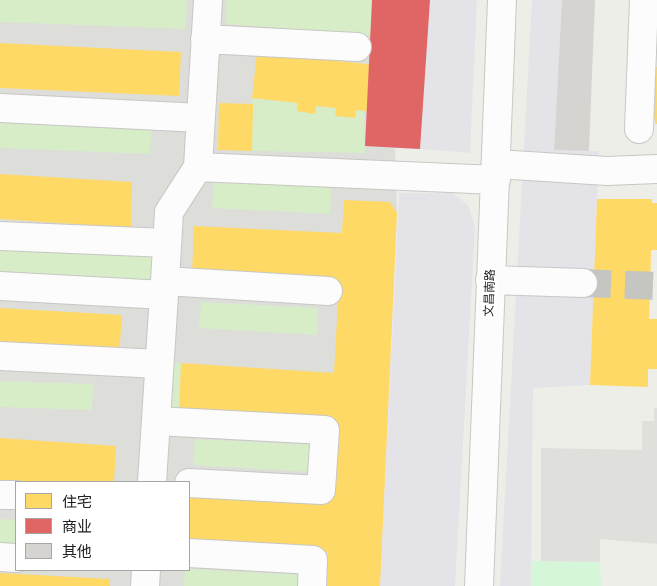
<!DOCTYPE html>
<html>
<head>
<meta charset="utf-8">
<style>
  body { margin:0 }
  #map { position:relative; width:657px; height:586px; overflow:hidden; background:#eeeee9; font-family:"PT Sans","Noto Sans SC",sans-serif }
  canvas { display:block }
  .legend { position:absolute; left:15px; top:481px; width:175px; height:90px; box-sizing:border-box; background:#fff; border:1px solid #a6a6a6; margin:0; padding:6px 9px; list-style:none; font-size:15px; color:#202020 }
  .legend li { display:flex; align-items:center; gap:10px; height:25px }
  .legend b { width:25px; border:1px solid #a6a6a6 }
</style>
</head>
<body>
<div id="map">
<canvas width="657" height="586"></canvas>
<ul class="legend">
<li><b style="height:14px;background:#ffd966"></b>住宅</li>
<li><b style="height:14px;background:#e06666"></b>商业</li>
<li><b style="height:14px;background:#d5d4d0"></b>其他</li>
</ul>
</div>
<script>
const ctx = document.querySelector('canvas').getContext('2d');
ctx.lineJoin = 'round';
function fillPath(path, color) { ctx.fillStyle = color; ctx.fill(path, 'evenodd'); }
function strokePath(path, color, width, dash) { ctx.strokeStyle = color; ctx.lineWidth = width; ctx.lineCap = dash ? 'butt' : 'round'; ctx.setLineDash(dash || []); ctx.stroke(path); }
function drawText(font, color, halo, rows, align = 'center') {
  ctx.font = font + ' "PT Sans","Noto Sans SC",sans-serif'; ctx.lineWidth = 5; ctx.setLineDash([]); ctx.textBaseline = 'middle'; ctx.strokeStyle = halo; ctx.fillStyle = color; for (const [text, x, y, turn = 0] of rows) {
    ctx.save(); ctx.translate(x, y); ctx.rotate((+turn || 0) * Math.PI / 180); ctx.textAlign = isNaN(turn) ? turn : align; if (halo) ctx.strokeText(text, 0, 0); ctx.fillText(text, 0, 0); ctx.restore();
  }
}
const residential = new Path2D(`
  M 0,0 L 430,0 L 420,149 L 395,148 L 397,213 L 380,586 L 0,586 ZM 16,482 L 189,482 L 189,570 L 16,570 Z`);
const grass = new Path2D(`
  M 0,0 L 187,0 L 185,29 L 0,22 Z
  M 226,0 L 373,0 L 371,36 L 226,24 Z
  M 252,98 L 298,103 L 297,111 L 314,113 L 316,106 L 336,108 L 336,116 L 355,118 L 356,110 L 364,111 L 365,153 L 252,151 Z
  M 0,122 L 152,128 L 150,154 L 0,148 Z
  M 214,181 L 332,188 L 330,214 L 212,208 Z
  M 0,249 L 152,256 L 151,282 L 0,273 Z
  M 201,302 L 318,308 L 317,335 L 199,328 Z
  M 167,362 L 181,363 L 179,417 L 165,417 Z
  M 0,381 L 93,384 L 92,410 L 0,407 Z
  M 195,439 L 312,445 L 311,472 L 193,465 Z
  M 0,519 L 16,520 L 16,546 L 0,545 Z
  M 189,569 L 302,575 L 302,586 L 184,586 L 185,570 Z`);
const park = new Path2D(`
  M 531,561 L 600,562 L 601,586 L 531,586 Z`);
const parking = new Path2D(`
  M 654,408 L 657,408 L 657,544 L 600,539 L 600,562 L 541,561 L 541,448 L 642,450 L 642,421 L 654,421 Z`);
const plaza = new Path2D(`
  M 430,0 L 477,0 L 470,153 L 420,149 Z
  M 532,0 L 562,0 L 554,150 L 599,151 L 590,385 L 533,388 L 531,586 L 500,586 Z
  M 399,193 L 452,193 L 468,205 L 475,227 L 455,586 L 380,586 Z`);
const homes = new Path2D(`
  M 0,43 L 181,52 L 179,96 L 0,88 Z
  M 257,52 L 394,67 L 389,114 L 356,110 L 355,118 L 335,116 L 336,108 L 316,106 L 315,114 L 297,111 L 298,103 L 252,98 Z
  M 650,66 L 657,67 L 657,124 L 655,124 L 655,119 L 647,118 Z
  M 219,103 L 253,104 L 252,151 L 218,150 Z
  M 0,174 L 132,182 L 131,228 L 0,219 Z
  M 597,199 L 652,199 L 652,203 L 657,203 L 657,250 L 651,250 L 651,253 L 649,319 L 657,319 L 657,369 L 648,369 L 648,387 L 590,385 Z
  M 344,200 L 390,202 L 397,213 L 380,586 L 326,586 L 328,552 L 189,545 L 189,495 L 330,502 L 333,421 L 179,413 L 181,363 L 334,373 L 339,284 L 192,275 L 194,226 L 342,233 Z
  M 0,308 L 122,315 L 119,358 L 0,351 Z
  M 0,438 L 116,446 L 114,482 L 0,482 Z
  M 0,573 L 110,579 L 110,586 L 0,586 Z`);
const shops = new Path2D(`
  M 372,0 L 430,0 L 420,149 L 365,146 Z`);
const building = new Path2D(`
  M 562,0 L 595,0 L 589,151 L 554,150 Z`);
const minorTunnel = new Path2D(`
  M 583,283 L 657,286`);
const minor = new Path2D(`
  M 208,0 L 198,167 L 496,180
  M 205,39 L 357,47
  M 0,108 L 201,118
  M 639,129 L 644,0
  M 497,164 L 607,171 L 657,169
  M 198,167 L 169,212 L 165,281 L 328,291
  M 0,236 L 167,243
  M 490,280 L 583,283
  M 0,286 L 164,295 L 152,482
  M 0,356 L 159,364
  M 156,421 L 325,430 L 321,490 L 189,483
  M 0,495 L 16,495
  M 189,553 L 313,560 L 312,586
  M 0,557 L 16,558
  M 145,586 L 146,570
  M 479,586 L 502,0`);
const streetNames = [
  ["文昌南路",490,293,-88]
];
fillPath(residential, '#ddddda');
fillPath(grass, '#d7edc7');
fillPath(park, '#d6f6da');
fillPath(parking, '#dfdfdc');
fillPath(plaza, '#e4e3e8');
fillPath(homes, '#ffd966');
fillPath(shops, '#e06666');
fillPath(building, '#d5d4d0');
strokePath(minorTunnel, '#c5c5c1', 28, [28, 14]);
strokePath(minor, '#c7c7c5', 30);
strokePath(minor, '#fcfcfc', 28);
drawText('12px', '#202020', '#fff', streetNames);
</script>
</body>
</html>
